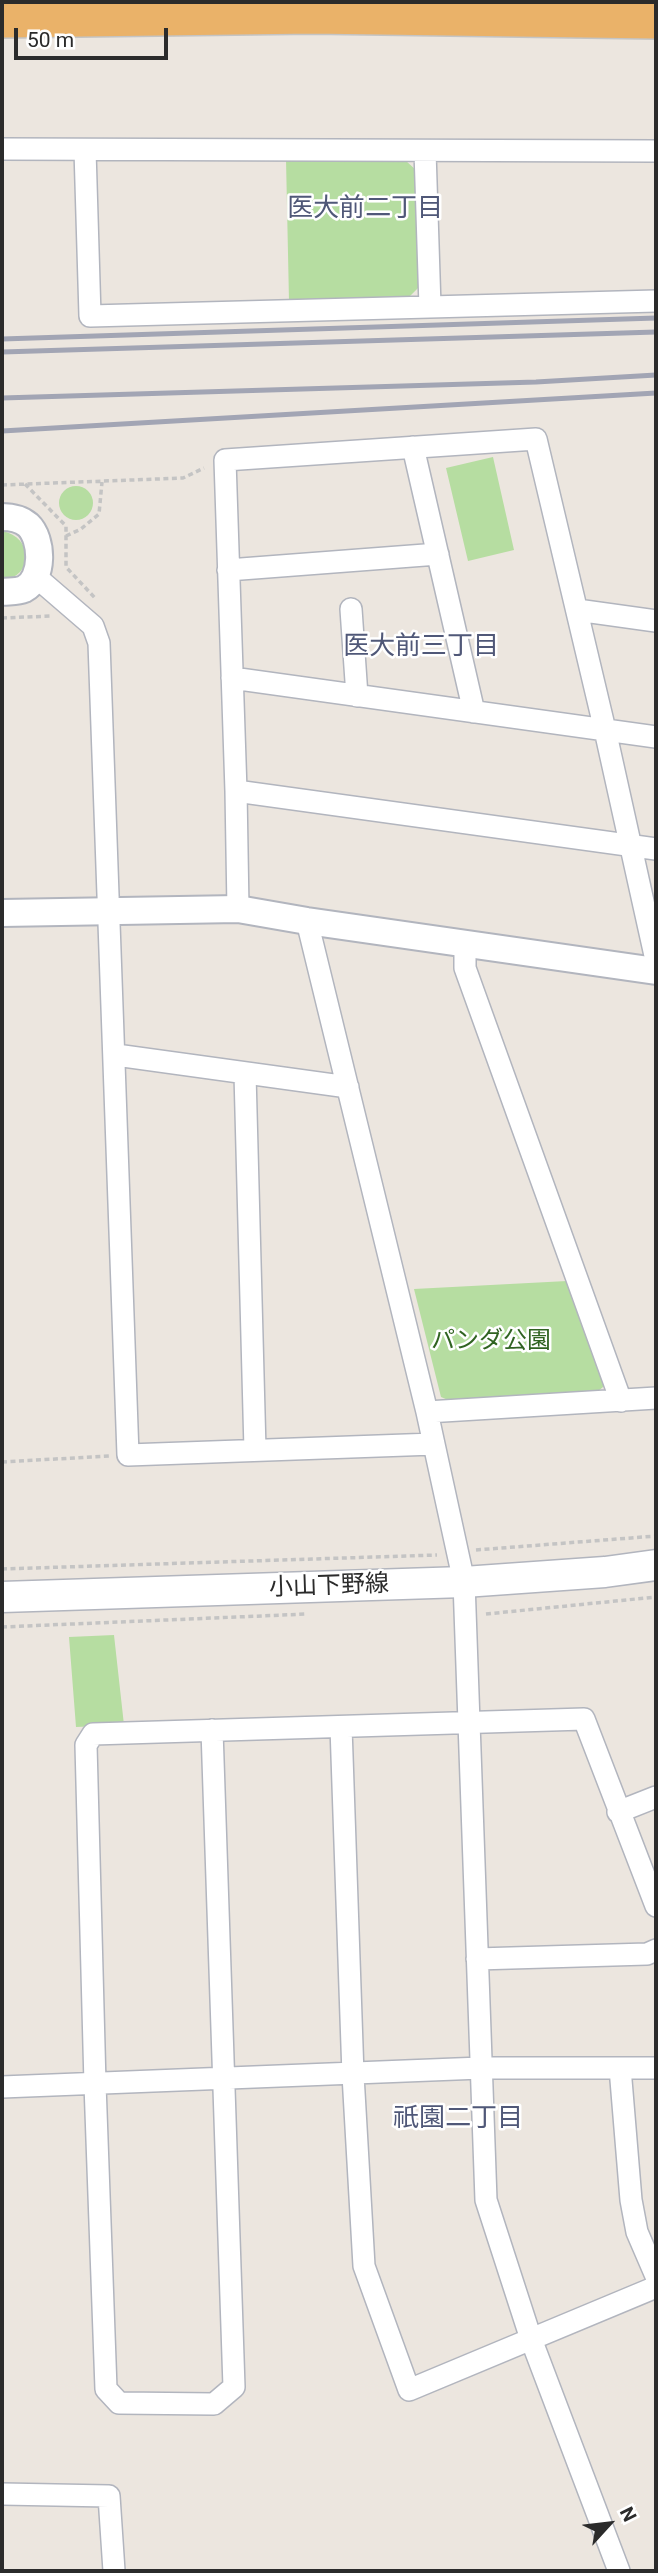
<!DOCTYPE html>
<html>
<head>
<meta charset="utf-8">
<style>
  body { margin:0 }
  #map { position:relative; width:658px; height:2573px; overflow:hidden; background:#ece6df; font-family:Roboto,sans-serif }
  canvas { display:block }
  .frame { position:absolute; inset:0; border:4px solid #2b2b2b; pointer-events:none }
  .north { position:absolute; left:574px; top:2489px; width:70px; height:70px; -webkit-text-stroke:5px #fff; paint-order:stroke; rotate:63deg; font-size:19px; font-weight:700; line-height:28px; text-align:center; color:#2b2b2b }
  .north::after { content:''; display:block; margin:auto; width:24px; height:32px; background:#2b2b2b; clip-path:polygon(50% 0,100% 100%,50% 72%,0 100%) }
  .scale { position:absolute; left:14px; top:28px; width:154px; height:32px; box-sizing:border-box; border:4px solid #2b2b2b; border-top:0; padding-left:9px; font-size:21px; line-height:24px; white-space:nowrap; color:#2b2b2b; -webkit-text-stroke:5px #fff; paint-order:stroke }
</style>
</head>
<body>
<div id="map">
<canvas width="658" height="2573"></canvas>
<div class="frame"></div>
<div class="north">N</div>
<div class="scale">50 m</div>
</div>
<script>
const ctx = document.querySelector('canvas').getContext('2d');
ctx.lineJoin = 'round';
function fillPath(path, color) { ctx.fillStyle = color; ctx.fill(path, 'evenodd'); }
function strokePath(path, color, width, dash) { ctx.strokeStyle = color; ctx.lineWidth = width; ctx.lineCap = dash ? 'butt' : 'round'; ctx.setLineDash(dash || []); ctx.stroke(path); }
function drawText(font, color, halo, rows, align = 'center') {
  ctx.font = font + ' Roboto,"Noto Sans JP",sans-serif'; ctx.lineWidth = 5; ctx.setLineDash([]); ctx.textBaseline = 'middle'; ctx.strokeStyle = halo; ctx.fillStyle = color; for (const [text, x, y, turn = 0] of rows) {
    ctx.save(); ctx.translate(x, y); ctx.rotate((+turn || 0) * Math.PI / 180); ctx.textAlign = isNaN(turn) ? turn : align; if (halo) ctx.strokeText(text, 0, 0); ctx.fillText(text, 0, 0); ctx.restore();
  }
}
const green = new Path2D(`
  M 286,159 L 405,160 L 417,171 L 421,285 L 409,297 L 289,301 Z
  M 493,457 L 514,550 L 468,561 L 446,468 Z
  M59 503a17 17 0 1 1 34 0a17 17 0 1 1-34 0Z
  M 2,531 C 34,537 34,577 2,580 Z
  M 567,1281 L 604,1380 L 603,1387 L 596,1393 L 453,1402 L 441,1397 L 414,1289 Z
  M 114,1635 L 124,1725 L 76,1727 L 69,1637 Z`);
const path = new Path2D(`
  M 25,484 L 66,526 L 66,567 L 95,598
  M 2,485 L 183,478 L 204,468
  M 66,536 L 81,529 L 99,514 L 102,482
  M 2,618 L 52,616
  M 2,1462 L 109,1456
  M 476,1550 L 656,1536
  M 2,1569 L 437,1555
  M 486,1614 L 656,1597
  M 2,1627 L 307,1614`);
const minor = new Path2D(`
  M 2,149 L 656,151
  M 85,150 L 90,316 L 656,301
  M 425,151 L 430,307
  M 413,447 L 474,712
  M 228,570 L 438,554
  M 35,576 L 93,626 L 99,643 L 128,1455 L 434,1444
  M 351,609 L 357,696
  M 577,610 L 656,621
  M 232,678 L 656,737
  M 236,791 L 656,849
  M 238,909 L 236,791 L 225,460 L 536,439 L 605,730 L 656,960
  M 307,921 L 427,1412 L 464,1582 L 486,2200 L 531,2339 L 619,2571
  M 465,943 L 465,968 L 621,1401
  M 116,1055 L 348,1087
  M 245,1074 L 255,1450
  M 427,1412 L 656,1398
  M 341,1727 L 353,2075 L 364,2266 L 409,2390 L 656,2287
  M 212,1730 L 234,2387 L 214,2404 L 119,2403 L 106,2389 L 95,2084 L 86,1745 L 93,1734 L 584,1719 L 656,1906
  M 618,1812 L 656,1797
  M 477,1959 L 647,1954 L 656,1950
  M 620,2068 L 631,2200 L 637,2232 L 656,2276
  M 2,2087 L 481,2068 L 656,2068
  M 2,2494 L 109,2496 L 114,2571`);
const tertiary = new Path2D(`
  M 2,517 C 10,517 21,519 28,525 C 43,539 44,579 24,589 C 17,592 9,591 2,592
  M 2,913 L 238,909 L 307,921 L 656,971`);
const secondary = new Path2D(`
  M 2,1597 L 464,1582 L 605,1572 L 656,1565`);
const trunk = new Path2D(`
  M 2,20 L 313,16 L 656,21`);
const rail = new Path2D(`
  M 2,339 L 656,318
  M 2,352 L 656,332
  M 2,398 L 536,382 L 656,375
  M 2,431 L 656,393`);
const parkNames = [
  ["パンダ公園",491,1342]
];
const streetNames = [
  ["小山下野線",329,1587,-2]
];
const neighbourhoodNames = [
  ["医大前二丁目",365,209],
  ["医大前三丁目",421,647],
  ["祇園二丁目",458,2119]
];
fillPath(green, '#b6dda1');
strokePath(minor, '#b2b5be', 24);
strokePath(tertiary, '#b2b5be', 30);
strokePath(secondary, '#b2b5be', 33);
strokePath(trunk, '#c4c4c4', 38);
strokePath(path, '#c4c4c4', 3.5, [5, 3.5]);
strokePath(minor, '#fff', 21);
strokePath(tertiary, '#fff', 26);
strokePath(secondary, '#fff', 30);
strokePath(trunk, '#eab269', 35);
strokePath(rail, '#a2a5b4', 5);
drawText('24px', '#306321', '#fff', parkNames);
drawText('24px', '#2b2b2b', '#fff', streetNames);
drawText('26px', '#505878', '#fff', neighbourhoodNames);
</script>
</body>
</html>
